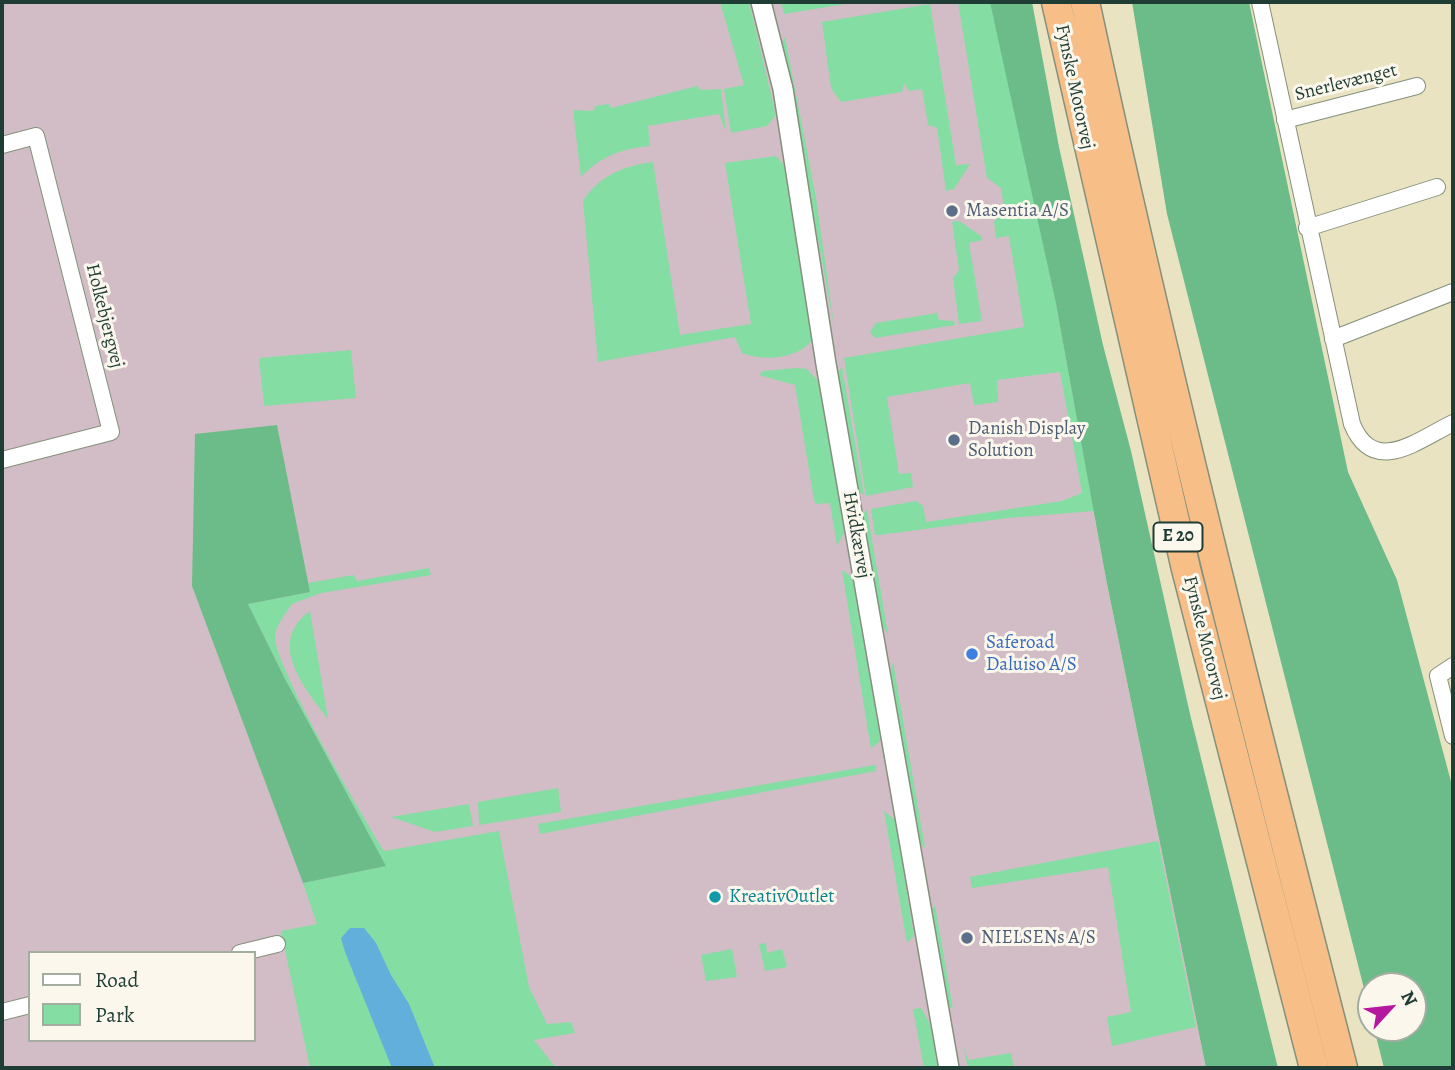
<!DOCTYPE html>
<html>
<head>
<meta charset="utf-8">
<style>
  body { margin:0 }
  #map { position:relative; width:1455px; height:1070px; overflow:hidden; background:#e9e3c2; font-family:Alegreya,serif }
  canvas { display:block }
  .frame { position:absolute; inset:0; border:4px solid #1f3d34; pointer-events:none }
  .legend { position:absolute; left:28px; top:951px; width:228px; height:91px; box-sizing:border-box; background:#fbf7ec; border:2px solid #a3ada2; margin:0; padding:9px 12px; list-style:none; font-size:21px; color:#1f3d34 }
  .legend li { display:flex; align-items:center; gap:14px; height:35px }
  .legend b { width:35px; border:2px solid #a3ada2 }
  .north { position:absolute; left:1357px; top:972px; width:70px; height:70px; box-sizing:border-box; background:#fbf7ec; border:2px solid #a3ada2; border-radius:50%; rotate:63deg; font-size:19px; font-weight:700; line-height:28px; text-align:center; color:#1f3d34 }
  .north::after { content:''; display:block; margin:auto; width:24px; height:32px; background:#b5179e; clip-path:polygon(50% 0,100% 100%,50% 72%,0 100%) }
</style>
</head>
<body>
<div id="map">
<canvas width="1455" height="1070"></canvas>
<div class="frame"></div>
<ul class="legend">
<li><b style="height:9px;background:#fff"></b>Road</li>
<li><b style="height:19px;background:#84dda3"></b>Park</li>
</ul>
<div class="north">N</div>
</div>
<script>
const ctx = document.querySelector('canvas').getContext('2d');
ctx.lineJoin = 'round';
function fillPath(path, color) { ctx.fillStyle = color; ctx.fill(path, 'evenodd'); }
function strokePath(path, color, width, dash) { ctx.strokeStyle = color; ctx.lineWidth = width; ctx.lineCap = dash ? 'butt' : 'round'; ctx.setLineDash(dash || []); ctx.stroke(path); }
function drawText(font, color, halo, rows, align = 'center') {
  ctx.font = font + ' Alegreya,serif'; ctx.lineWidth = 6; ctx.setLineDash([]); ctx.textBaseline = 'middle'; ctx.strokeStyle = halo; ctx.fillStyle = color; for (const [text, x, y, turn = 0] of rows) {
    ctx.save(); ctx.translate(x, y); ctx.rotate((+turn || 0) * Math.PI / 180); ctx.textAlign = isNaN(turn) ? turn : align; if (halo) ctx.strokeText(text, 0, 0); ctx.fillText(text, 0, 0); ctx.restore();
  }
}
const industrial = new Path2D(`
  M 2,2 L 990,2 L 1056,304 L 1106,579 L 1206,1068 L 2,1068 ZM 30,953 L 254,953 L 254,1040 L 30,1040 Z`);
const green = new Path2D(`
  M 720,2 L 749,2 L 774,107 L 775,116 L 767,126 L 731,133 L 724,89 L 744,85 Z
  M 781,2 L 858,2 L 784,14 Z
  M 958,2 L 990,2 L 994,10 L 1056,304 L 1094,511 L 1008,518 L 879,535 L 875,535 L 871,509 L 916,501 L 923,506 L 926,522 L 1062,501 L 1082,493 L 1060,372 L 997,380 L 998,402 L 974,405 L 970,383 L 887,397 L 899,474 L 911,473 L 913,487 L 866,496 L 844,358 L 1024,327 L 1009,236 L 996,238 L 994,222 L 1004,208 L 1001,188 L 987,178 Z
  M 930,4 L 956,165 L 970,164 L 954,189 L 946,191 L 937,128 L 928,125 L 922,89 L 909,91 L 904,83 L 902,92 L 841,102 L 831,88 L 822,22 Z
  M 785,37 L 816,198 L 835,332 L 782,42 Z
  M 697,86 L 701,90 L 721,89 L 726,132 L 719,114 L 648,126 L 650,146 C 623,148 599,157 581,177 L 573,110 L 594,111 L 595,106 L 609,104 L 611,108 Z
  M 776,156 L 784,165 L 813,339 C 798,359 764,362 742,353 L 735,337 L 598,362 L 583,201 C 600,175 624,166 653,162 L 680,335 L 751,324 L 725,163 Z
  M 959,221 L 981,236 L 982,240 L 969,243 L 982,321 L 959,324 L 953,278 L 959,270 L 952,222 Z
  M 937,313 L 939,320 L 954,321 L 955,325 L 875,338 L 870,332 L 876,323 Z
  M 351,350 L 356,398 L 264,406 L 259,358 Z
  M 842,367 L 864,495 L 859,492 L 857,482 L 838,372 Z
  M 796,368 L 807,369 L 818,381 L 845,531 L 837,546 L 830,503 L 816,504 L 814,500 L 795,385 L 759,375 L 763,371 Z
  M 867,510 L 888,634 L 882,626 L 864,523 L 863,514 Z
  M 429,568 L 431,575 L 321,593 L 292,604 C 286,613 276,625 275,636 C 273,665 364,819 384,851 L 499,831 L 529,987 L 547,1024 L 571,1022 L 575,1033 L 534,1040 L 556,1068 L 310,1068 L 281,931 L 317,924 L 303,883 L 386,866 L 285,679 L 248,604 L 310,592 L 308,583 L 354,575 L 357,581 Z
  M 842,570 L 852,577 L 854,588 L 879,731 L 880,741 L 871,749 Z
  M 310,611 L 328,719 C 304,687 266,643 310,611 Z
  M 893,662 L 925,848 L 920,843 L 890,673 Z
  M 875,765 L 876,771 L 540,834 L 538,824 Z
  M 558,788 L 561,812 L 479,825 L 478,802 Z
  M 469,804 L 473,826 L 435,832 L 391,817 Z
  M 884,811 L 895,820 L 913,931 L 913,937 L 907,943 Z
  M 1158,841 L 1196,1027 L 1112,1046 L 1107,1017 L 1131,1012 L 1108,867 L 972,888 L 970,877 Z
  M 935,905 L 953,1009 L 948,1005 L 931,911 Z
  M 766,943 L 767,953 L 782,949 L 787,967 L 765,971 L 759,944 Z
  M 732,949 L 737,977 L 706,981 L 701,955 Z
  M 921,1008 L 930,1024 L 938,1068 L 924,1068 L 913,1009 Z
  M 963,1044 L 968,1060 L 1011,1053 L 1014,1068 L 968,1068 Z`);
const forest = new Path2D(`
  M 990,2 L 1032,2 L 1059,147 L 1103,345 L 1131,451 L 1190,714 L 1278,1068 L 1206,1068 L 1106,579 L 1056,304 Z
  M 1132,2 L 1249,2 L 1348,472 L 1397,580 L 1453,789 L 1453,1068 L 1384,1068 L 1374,1028 L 1413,1028 L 1413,986 L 1371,986 L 1371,1016 L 1167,214 Z
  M 277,425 L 310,592 L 248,604 L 285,679 L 386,866 L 303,883 L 192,586 L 195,434 Z`);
const water = new Path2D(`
  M 350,928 L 364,928 L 376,943 L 391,975 L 409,1004 L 435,1068 L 392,1068 L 345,952 L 341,938 Z`);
const minor = new Path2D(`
  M 1260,2 L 1352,424 C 1374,477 1418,440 1453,423
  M 1285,120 L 1417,86
  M 2,145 L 36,136 L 111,432 L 2,460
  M 1307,228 L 1437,187
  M 1333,339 L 1453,292
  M 1453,666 L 1438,676 L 1453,736
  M 240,953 L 277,944
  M 2,1012 L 30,1005`);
const tertiary = new Path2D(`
  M 761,2 L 783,89 L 826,364 L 949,1068`);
const motorway = new Path2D(`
  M 1056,2 L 1186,569 L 1314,1068
  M 1085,2 C 1162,360 1252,714 1343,1068`);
const markers = [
  [952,211,7,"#5c6f8a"],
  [954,440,7,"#5c6f8a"],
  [972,654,7,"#3f7fe0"],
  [715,897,7,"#0f9aa8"],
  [967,938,7,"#5c6f8a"]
];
const shields = [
  [1178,537,49]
];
const shieldNames = [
  ["E 20",1178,537]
];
const streetNames = [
  ["Snerlevænget",1346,83,-14],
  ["Fynske Motorvej",1074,87,78],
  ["Holkebjergvej",104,316,76],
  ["Hvidkærvej",856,535,80],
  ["Fynske Motorvej",1204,638,76]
];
const serviceNames = [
  ["Masentia A/S",966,211],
  ["Danish Display",968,429],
  ["Solution",968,451],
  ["NIELSENs A/S",981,938]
];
const shopNames = [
  ["Saferoad",986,643],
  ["Daluiso A/S",986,665]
];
const cultureNames = [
  ["KreativOutlet",729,897]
];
fillPath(industrial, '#d2bdc7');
fillPath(green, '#84dda3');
fillPath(forest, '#6bbc89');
fillPath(water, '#63afdc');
strokePath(minor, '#84907b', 18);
strokePath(tertiary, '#84907b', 22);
strokePath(motorway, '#84907b', 31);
strokePath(minor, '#fff', 16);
strokePath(tertiary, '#fff', 19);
strokePath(motorway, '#f7be87', 28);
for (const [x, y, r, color] of markers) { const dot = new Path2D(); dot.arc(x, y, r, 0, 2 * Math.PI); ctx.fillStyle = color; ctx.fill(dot); strokePath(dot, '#fbf7ec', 2.5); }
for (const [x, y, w] of shields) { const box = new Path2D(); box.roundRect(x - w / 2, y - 14.5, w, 29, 5); ctx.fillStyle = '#fbf7ec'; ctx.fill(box); strokePath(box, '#1f3d34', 2); }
drawText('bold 18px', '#1f3d34', null, shieldNames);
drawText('19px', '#1f3d34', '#fbf7ec', streetNames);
drawText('19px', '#4e5e75', '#fbf7ec', serviceNames, 'left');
drawText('19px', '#366cbe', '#fbf7ec', shopNames, 'left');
drawText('19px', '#0d838f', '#fbf7ec', cultureNames, 'left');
</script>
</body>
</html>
